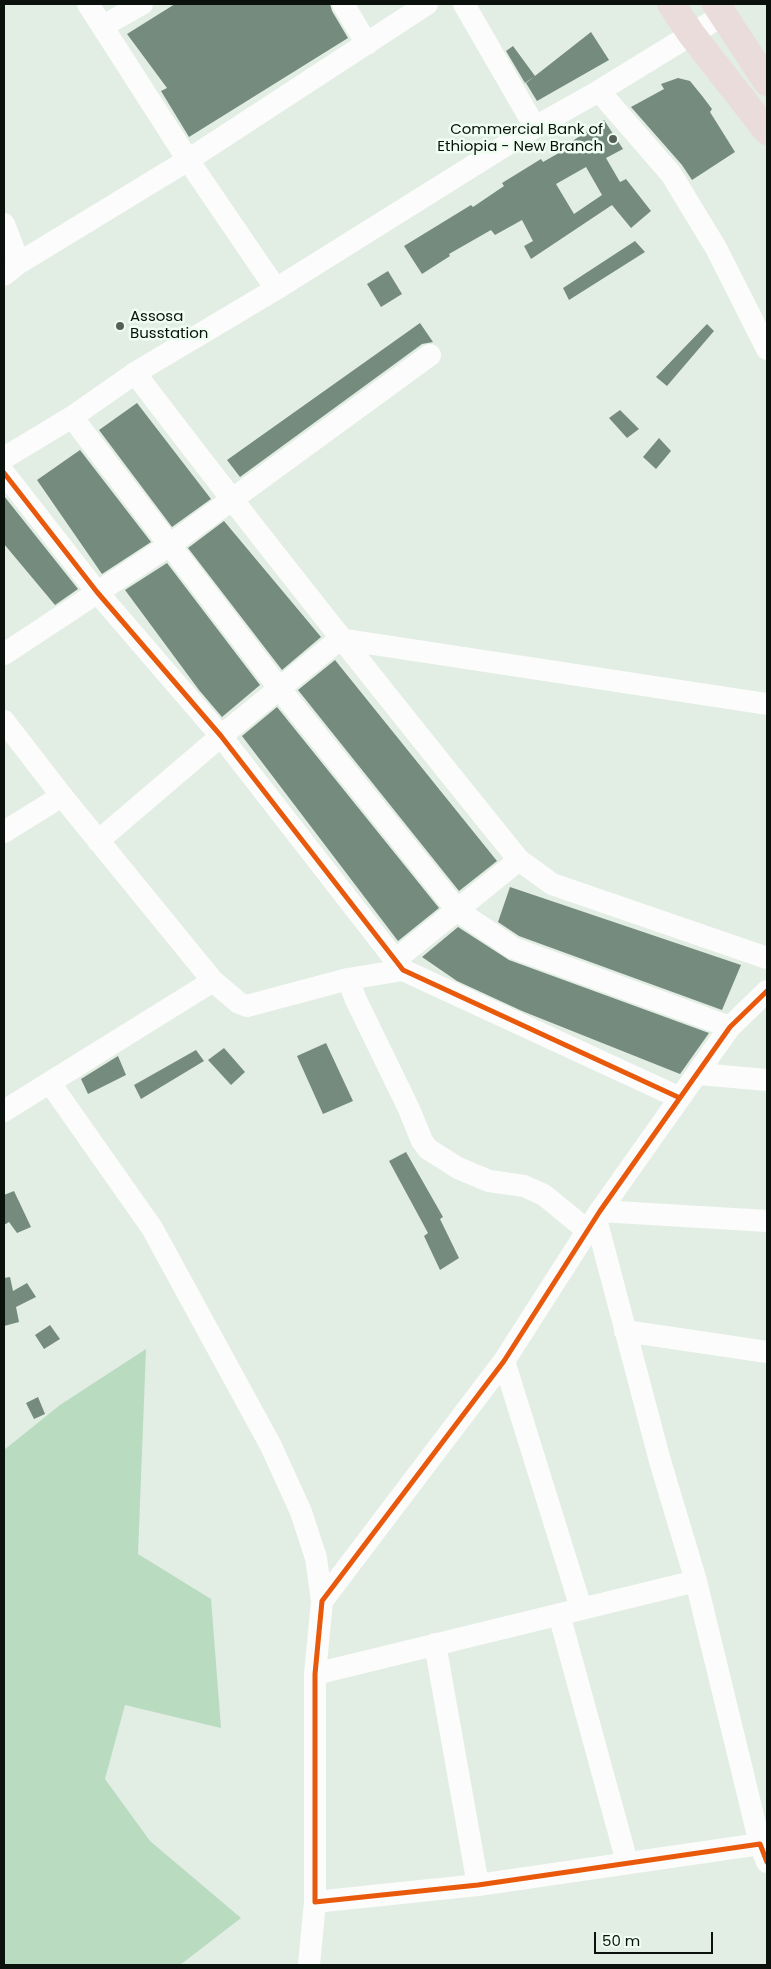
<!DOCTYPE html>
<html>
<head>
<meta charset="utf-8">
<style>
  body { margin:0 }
  #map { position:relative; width:771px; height:1969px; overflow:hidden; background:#e2ede4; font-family:Poppins,sans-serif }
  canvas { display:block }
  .frame { position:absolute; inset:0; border:5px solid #0b110c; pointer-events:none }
  .scale { position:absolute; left:594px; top:1932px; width:119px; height:22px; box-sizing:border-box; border:2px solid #0b110c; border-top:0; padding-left:6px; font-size:15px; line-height:18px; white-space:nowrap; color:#0b110c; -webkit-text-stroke:4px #eefef0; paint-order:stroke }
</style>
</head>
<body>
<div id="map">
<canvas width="771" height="1969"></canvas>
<div class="frame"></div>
<div class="scale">50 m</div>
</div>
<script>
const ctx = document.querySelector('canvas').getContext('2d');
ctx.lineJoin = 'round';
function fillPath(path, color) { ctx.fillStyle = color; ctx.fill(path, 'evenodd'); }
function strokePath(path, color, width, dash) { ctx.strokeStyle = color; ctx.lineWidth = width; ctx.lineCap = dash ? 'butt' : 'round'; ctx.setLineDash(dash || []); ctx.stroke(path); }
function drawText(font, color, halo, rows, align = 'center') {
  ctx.font = font + ' Poppins,sans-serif'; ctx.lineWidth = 5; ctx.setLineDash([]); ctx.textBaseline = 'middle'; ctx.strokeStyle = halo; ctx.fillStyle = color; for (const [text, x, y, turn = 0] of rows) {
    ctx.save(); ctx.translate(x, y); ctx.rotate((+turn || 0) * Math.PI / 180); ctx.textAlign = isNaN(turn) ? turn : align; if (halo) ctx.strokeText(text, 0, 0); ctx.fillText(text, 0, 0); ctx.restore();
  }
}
const green = new Path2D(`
  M 146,1349 L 138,1554 L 211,1599 L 221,1728 L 125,1705 L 105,1779 L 150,1841 L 241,1918 L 180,1965 L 4,1965 L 4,1450 L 60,1405 Z`);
const building = new Path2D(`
  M 175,4 L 330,4 L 332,11 L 348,38 L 189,137 L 161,91 L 167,88 L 127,34 Z
  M 591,32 L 609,60 L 537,101 L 526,83 Z
  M 513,46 L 535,76 L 525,83 L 506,51 Z
  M 678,78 L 690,81 L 703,97 L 712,109 L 710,112 L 735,152 L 692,180 L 682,165 L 631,107 L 664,89 L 661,84 Z
  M 604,120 L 623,149 L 606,158 L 620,182 L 626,179 L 651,211 L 631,228 L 612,205 L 531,259 L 524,246 L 533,241 L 522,220 L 495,235 L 491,230 L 449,254 L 450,256 L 422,274 L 404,246 L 471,205 L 473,207 L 504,186 L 502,183 L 541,159 L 543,162 L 573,145 L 571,142 ZM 586,167 L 602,195 L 574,214 L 556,184 Z
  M 635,241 L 645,252 L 569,300 L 563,288 Z
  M 388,271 L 402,294 L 381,307 L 367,284 Z
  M 420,323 L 433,342 L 422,344 L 240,477 L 227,460 Z
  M 707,324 L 714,331 L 667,386 L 656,377 Z
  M 137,403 L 211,499 L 172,527 L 99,430 Z
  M 620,410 L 639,429 L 627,438 L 609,418 Z
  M 659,438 L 671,451 L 656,469 L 643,457 Z
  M 80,450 L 151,542 L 102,574 L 37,480 Z
  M 4,496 L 78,589 L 55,605 L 4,544 Z
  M 224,521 L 321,637 L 282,670 L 188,548 Z
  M 167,563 L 260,685 L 222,717 L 199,690 L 125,590 Z
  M 335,660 L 497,861 L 459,891 L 298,690 Z
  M 277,707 L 439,908 L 398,941 L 242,736 Z
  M 510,887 L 741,965 L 722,1010 L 519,936 L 498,922 Z
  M 458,927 L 509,960 L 709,1033 L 680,1074 L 522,1011 L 457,981 L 422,957 Z
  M 326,1043 L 353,1101 L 323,1114 L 297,1056 Z
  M 224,1048 L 245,1072 L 231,1085 L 208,1060 Z
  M 196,1050 L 204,1061 L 141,1099 L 134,1085 Z
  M 118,1056 L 126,1075 L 88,1094 L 81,1079 Z
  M 406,1152 L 443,1217 L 440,1219 L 459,1258 L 440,1270 L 424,1236 L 428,1233 L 389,1161 Z
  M 14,1191 L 31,1227 L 17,1233 L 9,1222 L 4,1225 L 4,1195 Z
  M 10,1277 L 13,1291 L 27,1283 L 36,1297 L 16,1307 L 19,1322 L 4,1326 L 4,1278 Z
  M 50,1325 L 60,1339 L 44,1349 L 35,1335 Z
  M 38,1397 L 45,1414 L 34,1419 L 26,1403 Z`);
const minor = new Path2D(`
  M 88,4 L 188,160 L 276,289
  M 343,4 L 367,44
  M 464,4 L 535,127
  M 103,26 L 142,4
  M 599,91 L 671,174 L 716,248 L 767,349
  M 4,224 L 19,263
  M 4,275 L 19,263 L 188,160 L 427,4
  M 135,373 C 260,538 389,699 519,860 L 552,884 L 767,958
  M 72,417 L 279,688 L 458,911 L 513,948 L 730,1027
  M 4,458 L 72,417 L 135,373 L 276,289 L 535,127 L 599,91 L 723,15
  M 4,473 L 97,592 L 221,736 L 403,970 L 680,1098
  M 4,654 L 171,544 L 430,355
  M 4,721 L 62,796 L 213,981
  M 4,832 L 62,796
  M 98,841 L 221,736 L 340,639 L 767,704
  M 394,961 L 519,860
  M 348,979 L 356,1000 L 409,1109 L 422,1141 L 428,1149 L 458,1168 L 489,1181 L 524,1186 L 544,1195 L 588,1231
  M 767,991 L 730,1027 L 600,1211 L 504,1361 L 322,1601 L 315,1674 L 315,1902 L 478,1885 L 760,1844 L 767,1862
  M 699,1074 L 767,1080
  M 50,1083 L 152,1228 L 271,1446 L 301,1512 L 316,1558 L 322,1601
  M 4,1111 L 213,981 L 239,1003 L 247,1006 L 348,979 L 403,970
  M 600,1211 L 767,1221
  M 596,1219 L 660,1461 L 696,1581 L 760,1844
  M 625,1331 L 767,1352
  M 504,1361 L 581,1608
  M 559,1614 L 627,1862
  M 435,1644 L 478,1885
  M 315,1674 L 696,1581
  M 309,1965 L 315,1902`);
const highway = new Path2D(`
  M 671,4 L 692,35 L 767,131
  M 716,4 L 767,82`);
const cycleway = new Path2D(`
  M 4,473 L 97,592 L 221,736 L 403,970 L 680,1098
  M 767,991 L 730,1027 L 600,1211 L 504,1361 L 322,1601 L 315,1674 L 315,1902 L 478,1885 L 760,1844 L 767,1862`);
const markers = [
  [613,139,5,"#565e58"],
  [120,326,5,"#565e58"]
];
const poiNames = [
  ["Commercial Bank of",603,130],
  ["Ethiopia - New Branch",603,147],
  ["Assosa",130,317,"left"],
  ["Busstation",130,334,"left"]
];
fillPath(green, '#b9dbc0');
fillPath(building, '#758b7e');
strokePath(minor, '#fbfcfb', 22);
strokePath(highway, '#eadcdb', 28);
strokePath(cycleway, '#e8590c', 5);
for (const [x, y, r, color] of markers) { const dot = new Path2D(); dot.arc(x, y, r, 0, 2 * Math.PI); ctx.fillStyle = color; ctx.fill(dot); strokePath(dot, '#eefef0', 2); }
drawText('15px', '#0b110c', '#eefef0', poiNames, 'right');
</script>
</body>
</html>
